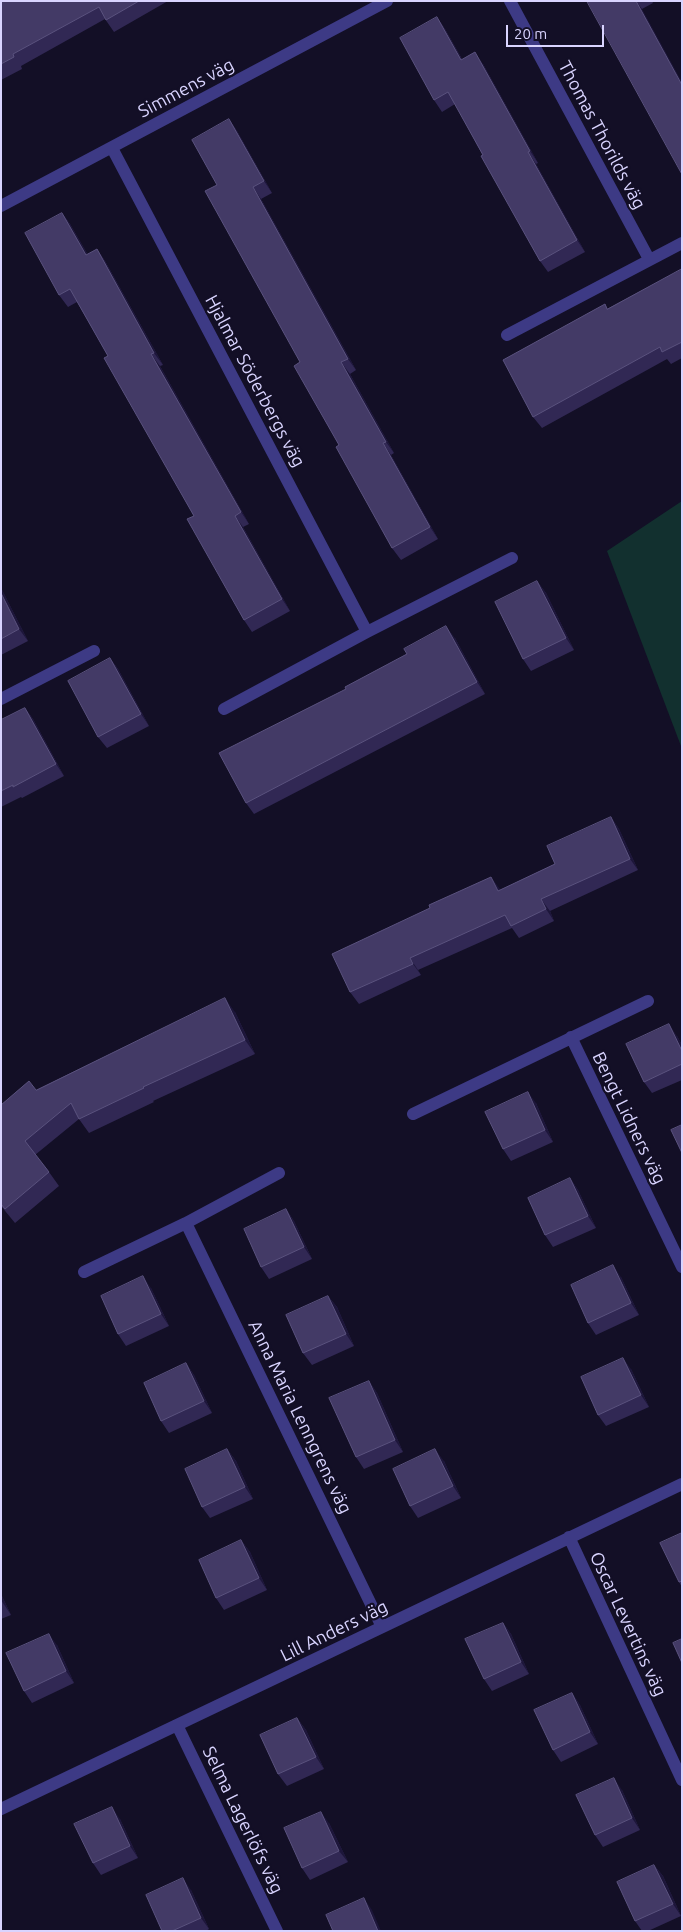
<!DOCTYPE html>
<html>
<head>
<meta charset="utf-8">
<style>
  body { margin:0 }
  #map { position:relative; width:683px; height:1932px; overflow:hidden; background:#130f26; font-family:Ubuntu,sans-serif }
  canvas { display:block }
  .frame { position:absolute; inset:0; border:2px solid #d9d4ff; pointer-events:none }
  .scale { position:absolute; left:506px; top:25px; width:98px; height:22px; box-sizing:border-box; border:2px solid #d9d4ff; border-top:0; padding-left:6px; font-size:15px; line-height:18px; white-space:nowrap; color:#d9d4ff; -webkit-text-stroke:4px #130f26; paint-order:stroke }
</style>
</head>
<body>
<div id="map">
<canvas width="683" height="1932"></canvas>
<div class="frame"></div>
<div class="scale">20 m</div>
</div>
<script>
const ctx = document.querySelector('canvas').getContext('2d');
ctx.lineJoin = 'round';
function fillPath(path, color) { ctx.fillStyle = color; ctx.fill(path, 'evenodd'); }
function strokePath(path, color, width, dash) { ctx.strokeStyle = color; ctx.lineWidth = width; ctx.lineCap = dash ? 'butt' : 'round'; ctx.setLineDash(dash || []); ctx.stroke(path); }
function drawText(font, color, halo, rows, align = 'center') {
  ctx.font = font + ' Ubuntu,sans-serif'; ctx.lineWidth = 4.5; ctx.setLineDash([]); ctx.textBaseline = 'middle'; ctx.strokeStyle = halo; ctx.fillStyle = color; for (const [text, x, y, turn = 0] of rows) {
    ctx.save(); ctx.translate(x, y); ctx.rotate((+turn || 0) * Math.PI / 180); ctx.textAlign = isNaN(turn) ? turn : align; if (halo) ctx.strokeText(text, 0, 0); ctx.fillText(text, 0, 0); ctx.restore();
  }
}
const green = new Path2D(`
  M 682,501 L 682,745 L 681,746 L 607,551 Z`);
const street = new Path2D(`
  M 510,1 L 649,259
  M 112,148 L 367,632
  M 1,206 L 387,1
  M 507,335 L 682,243
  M 1,699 L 94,651
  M 224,709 L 367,632 L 512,558
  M 571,1037 L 682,1267
  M 413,1114 L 648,1001
  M 186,1223 L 382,1627
  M 84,1272 L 186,1223 L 279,1173
  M 569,1537 L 682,1780
  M 177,1725 L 277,1931
  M 1,1809 L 682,1484`);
const wall = new Path2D(`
  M 1,1 L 168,1 L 114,32 L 105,19 L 21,66 L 22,69 L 1,80 Z
  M 587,1 L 652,1 L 653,3 L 642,9 Z
  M 437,17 L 445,29 L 462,59 L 483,64 L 538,163 L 536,164 L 585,252 L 548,272 L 540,261 L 455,104 L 442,112 L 434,100 Z
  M 229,119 L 237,131 L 272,193 L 261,199 L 356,370 L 350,374 L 394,453 L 391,455 L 438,539 L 401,560 L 392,548 L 339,445 L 217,185 Z
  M 62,213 L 70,224 L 88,255 L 97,249 L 105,261 L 163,365 L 160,366 L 249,524 L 243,527 L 290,611 L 252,632 L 244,620 L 194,516 L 108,356 L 77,302 L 68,307 L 59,295 Z
  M 682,269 L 682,358 L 671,364 L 667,359 L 542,428 L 533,417 L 605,304 L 608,309 Z
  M 537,581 L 546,593 L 574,650 L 531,671 L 523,659 Z
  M 1,588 L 28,641 L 1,655 Z
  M 455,638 L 485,694 L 254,814 L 246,803 L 346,689 Z
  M 110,658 L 118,669 L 149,726 L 107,748 L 98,737 Z
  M 25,708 L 33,719 L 64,776 L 22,798 L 21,797 L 1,807 L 1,720 Z
  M 611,817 L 619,829 L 638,870 L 550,911 L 554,921 L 519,938 L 512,928 L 418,970 L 421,975 L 359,1004 L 350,992 L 500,890 L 555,864 Z
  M 235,1012 L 255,1054 L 153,1101 L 154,1102 L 89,1133 L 79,1119 L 35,1155 L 49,1172 L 59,1186 L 15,1223 L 1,1206 L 1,1105 L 36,1090 Z
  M 677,1036 L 682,1045 L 682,1080 L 652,1093 L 644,1082 Z
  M 536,1103 L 553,1142 L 511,1161 L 503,1149 Z
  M 570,1178 L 578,1190 L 596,1228 L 553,1247 L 545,1235 Z
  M 286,1209 L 294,1221 L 312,1259 L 269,1279 L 261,1267 Z
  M 621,1277 L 639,1315 L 596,1335 L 588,1323 Z
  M 151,1288 L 169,1326 L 126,1346 L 118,1334 Z
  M 328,1296 L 337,1307 L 354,1346 L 312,1365 L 303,1353 Z
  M 186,1363 L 194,1375 L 212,1413 L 169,1433 L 161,1421 Z
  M 631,1369 L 649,1407 L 606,1426 L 598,1415 Z
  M 369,1381 L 377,1393 L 403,1452 L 364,1469 L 356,1457 Z
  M 227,1449 L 236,1461 L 253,1499 L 210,1518 L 202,1507 Z
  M 444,1461 L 461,1498 L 418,1518 L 410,1506 Z
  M 682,1533 L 682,1587 L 679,1582 Z
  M 241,1540 L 250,1552 L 267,1590 L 224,1610 L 216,1598 Z
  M 1,1594 L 11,1615 L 1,1619 Z
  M 503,1623 L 511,1634 L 529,1674 L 492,1691 L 484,1679 Z
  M 57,1645 L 74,1683 L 32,1703 L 24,1691 Z
  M 572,1693 L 580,1705 L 598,1744 L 561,1762 L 553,1750 Z
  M 297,1718 L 306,1730 L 324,1769 L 287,1786 L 278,1774 Z
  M 622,1790 L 640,1830 L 603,1847 L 595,1835 Z
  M 120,1819 L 138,1858 L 101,1875 L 93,1863 Z
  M 329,1823 L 348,1862 L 310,1880 L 302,1868 Z
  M 654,1865 L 663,1876 L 681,1916 L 648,1931 L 642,1931 L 635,1921 Z
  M 191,1890 L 209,1929 L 206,1931 L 162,1931 Z`);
const shadedWall = new Path2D(`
  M 636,1 L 642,9 L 682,82 L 682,85 Z
  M 437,17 L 445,29 L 469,72 L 461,60 Z
  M 475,52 L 483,64 L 538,163 L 530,151 Z
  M 229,119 L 237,131 L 272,193 L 264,181 Z
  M 528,152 L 536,164 L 585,252 L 577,240 Z
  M 253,187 L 261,199 L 356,370 L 348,359 Z
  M 62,213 L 70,224 L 95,267 L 86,255 Z
  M 97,249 L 105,261 L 163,365 L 154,353 Z
  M 151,354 L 160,366 L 249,524 L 241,512 Z
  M 341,362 L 350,374 L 394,453 L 386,442 Z
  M 383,443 L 391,455 L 438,539 L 430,527 Z
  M 235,516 L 243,527 L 290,611 L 282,599 Z
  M 537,581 L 546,593 L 574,650 L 566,638 Z
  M 1,588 L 28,641 L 19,629 L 1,593 Z
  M 446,626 L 455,638 L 485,694 L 477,682 Z
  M 110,658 L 118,669 L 149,726 L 141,714 Z
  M 25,708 L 33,719 L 64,776 L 56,764 Z
  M 611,817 L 619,829 L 638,870 L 630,859 Z
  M 491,877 L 500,889 L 506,903 L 498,891 Z
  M 541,899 L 550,911 L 554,921 L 546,909 Z
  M 410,958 L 418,970 L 421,975 L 413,964 Z
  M 225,998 L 235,1012 L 255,1054 L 245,1040 Z
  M 669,1024 L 677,1036 L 682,1045 L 682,1051 Z
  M 528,1092 L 536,1103 L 553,1142 L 545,1130 Z
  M 570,1178 L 578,1190 L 596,1228 L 588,1216 Z
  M 286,1209 L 294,1221 L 312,1259 L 304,1247 Z
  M 613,1265 L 621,1277 L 639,1315 L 631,1303 Z
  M 143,1276 L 151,1288 L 169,1326 L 161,1314 Z
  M 328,1296 L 337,1307 L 354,1346 L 346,1334 Z
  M 623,1358 L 631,1369 L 649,1407 L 641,1395 Z
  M 186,1363 L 194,1375 L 212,1413 L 204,1401 Z
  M 369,1381 L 377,1393 L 403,1452 L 395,1440 Z
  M 227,1449 L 236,1461 L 253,1499 L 245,1487 Z
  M 435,1449 L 444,1461 L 461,1498 L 453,1486 Z
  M 241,1540 L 250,1552 L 267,1590 L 259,1578 Z
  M 1,1594 L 11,1615 L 1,1600 Z
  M 503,1623 L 511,1634 L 529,1674 L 521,1662 Z
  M 49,1634 L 57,1645 L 74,1683 L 66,1671 Z
  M 572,1693 L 580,1705 L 598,1744 L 590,1732 Z
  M 297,1718 L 306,1730 L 324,1769 L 316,1757 Z
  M 614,1778 L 622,1790 L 640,1830 L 632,1818 Z
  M 112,1807 L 120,1819 L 138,1858 L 130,1846 Z
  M 321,1812 L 329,1823 L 348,1862 L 339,1851 Z
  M 654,1865 L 663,1876 L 681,1916 L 673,1904 Z
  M 183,1878 L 191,1890 L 209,1929 L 201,1918 Z
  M 364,1898 L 372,1910 L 381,1931 L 378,1931 Z`);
const building = new Path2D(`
  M 1,1 L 139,1 L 106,20 L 99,7 L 13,54 L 14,57 L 1,64 Z
  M 587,1 L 636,1 L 682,85 L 682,174 Z
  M 437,17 L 461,60 L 475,52 L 530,151 L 528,152 L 577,240 L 540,261 L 481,156 L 483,155 L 448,92 L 434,100 L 400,38 Z
  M 229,119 L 264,181 L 253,187 L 348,359 L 341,362 L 386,442 L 383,443 L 430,527 L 392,548 L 336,447 L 339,445 L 294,366 L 300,362 L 205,191 L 217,185 L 192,140 Z
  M 62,213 L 86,255 L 97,249 L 154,353 L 151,354 L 241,512 L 235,516 L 282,599 L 244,620 L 187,519 L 194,516 L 104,358 L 108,356 L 70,289 L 59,295 L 25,233 Z
  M 682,269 L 682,342 L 662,352 L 660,347 L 533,417 L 503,360 L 605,304 L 607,309 Z
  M 537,581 L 566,638 L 523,659 L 495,602 Z
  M 1,593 L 19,629 L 1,639 Z
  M 446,626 L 477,682 L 246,803 L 219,753 L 346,689 L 345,687 L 407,654 L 404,649 Z
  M 110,658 L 141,714 L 98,737 L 68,681 Z
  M 25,708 L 56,764 L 13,787 L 13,785 L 1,791 L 1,720 Z
  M 611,817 L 630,859 L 541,899 L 546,909 L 511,926 L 505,915 L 410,958 L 413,964 L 350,992 L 332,954 L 430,908 L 429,905 L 491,877 L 498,891 L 555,864 L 547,846 Z
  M 225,998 L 245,1040 L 143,1087 L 144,1088 L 79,1119 L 71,1103 L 25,1141 L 49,1172 L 5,1209 L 1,1204 L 1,1105 L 29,1081 L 36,1090 Z
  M 669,1024 L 682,1051 L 682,1064 L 644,1082 L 626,1044 Z
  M 528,1092 L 545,1130 L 503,1149 L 485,1112 Z
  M 682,1125 L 682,1153 L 671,1130 Z
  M 570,1178 L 588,1216 L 545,1235 L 528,1198 Z
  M 286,1209 L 304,1247 L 261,1267 L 244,1229 Z
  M 613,1265 L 631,1303 L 588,1323 L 571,1285 Z
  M 143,1276 L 161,1314 L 118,1334 L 101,1296 Z
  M 328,1296 L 346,1334 L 303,1353 L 286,1315 Z
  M 623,1358 L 641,1395 L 598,1415 L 581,1377 Z
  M 186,1363 L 204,1401 L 161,1421 L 144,1383 Z
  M 369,1381 L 395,1440 L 356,1457 L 329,1398 Z
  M 227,1449 L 245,1487 L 202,1507 L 185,1469 Z
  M 435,1449 L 453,1486 L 410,1506 L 393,1469 Z
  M 682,1533 L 682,1581 L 679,1582 L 660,1543 Z
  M 241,1540 L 259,1578 L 216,1598 L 199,1560 Z
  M 503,1623 L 521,1662 L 484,1679 L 465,1639 Z
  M 49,1634 L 66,1671 L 24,1691 L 6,1653 Z
  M 682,1639 L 682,1663 L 673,1643 Z
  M 572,1693 L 590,1732 L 553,1750 L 534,1710 Z
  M 297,1718 L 316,1757 L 278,1774 L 260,1735 Z
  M 614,1778 L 632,1818 L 595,1835 L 576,1795 Z
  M 112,1807 L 130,1846 L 93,1863 L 74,1824 Z
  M 321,1812 L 339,1851 L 302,1868 L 284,1828 Z
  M 654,1865 L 673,1904 L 635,1921 L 617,1882 Z
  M 183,1878 L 201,1918 L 172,1931 L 162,1931 L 146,1895 Z
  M 364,1898 L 378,1931 L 333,1931 L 326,1915 Z`);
const streetNames = [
  ["Simmens väg",186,88,-28],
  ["Thomas Thorilds väg",602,135,62],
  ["Hjalmar Söderbergs väg",255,381,62],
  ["Bengt Lidners väg",629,1118,64],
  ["Anna Maria Lenngrens väg",300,1417,64],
  ["Oscar Levertins väg",628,1624,65],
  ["Lill Anders väg",334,1631,-26],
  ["Selma Lagerlöfs väg",243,1820,64]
];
fillPath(green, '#12302f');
strokePath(street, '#3d3a85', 12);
fillPath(wall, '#312854');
fillPath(shadedWall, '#1d163a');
fillPath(building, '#433a66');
strokePath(building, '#5a527e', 1);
drawText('18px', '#d9d4ff', '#130f26', streetNames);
</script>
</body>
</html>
